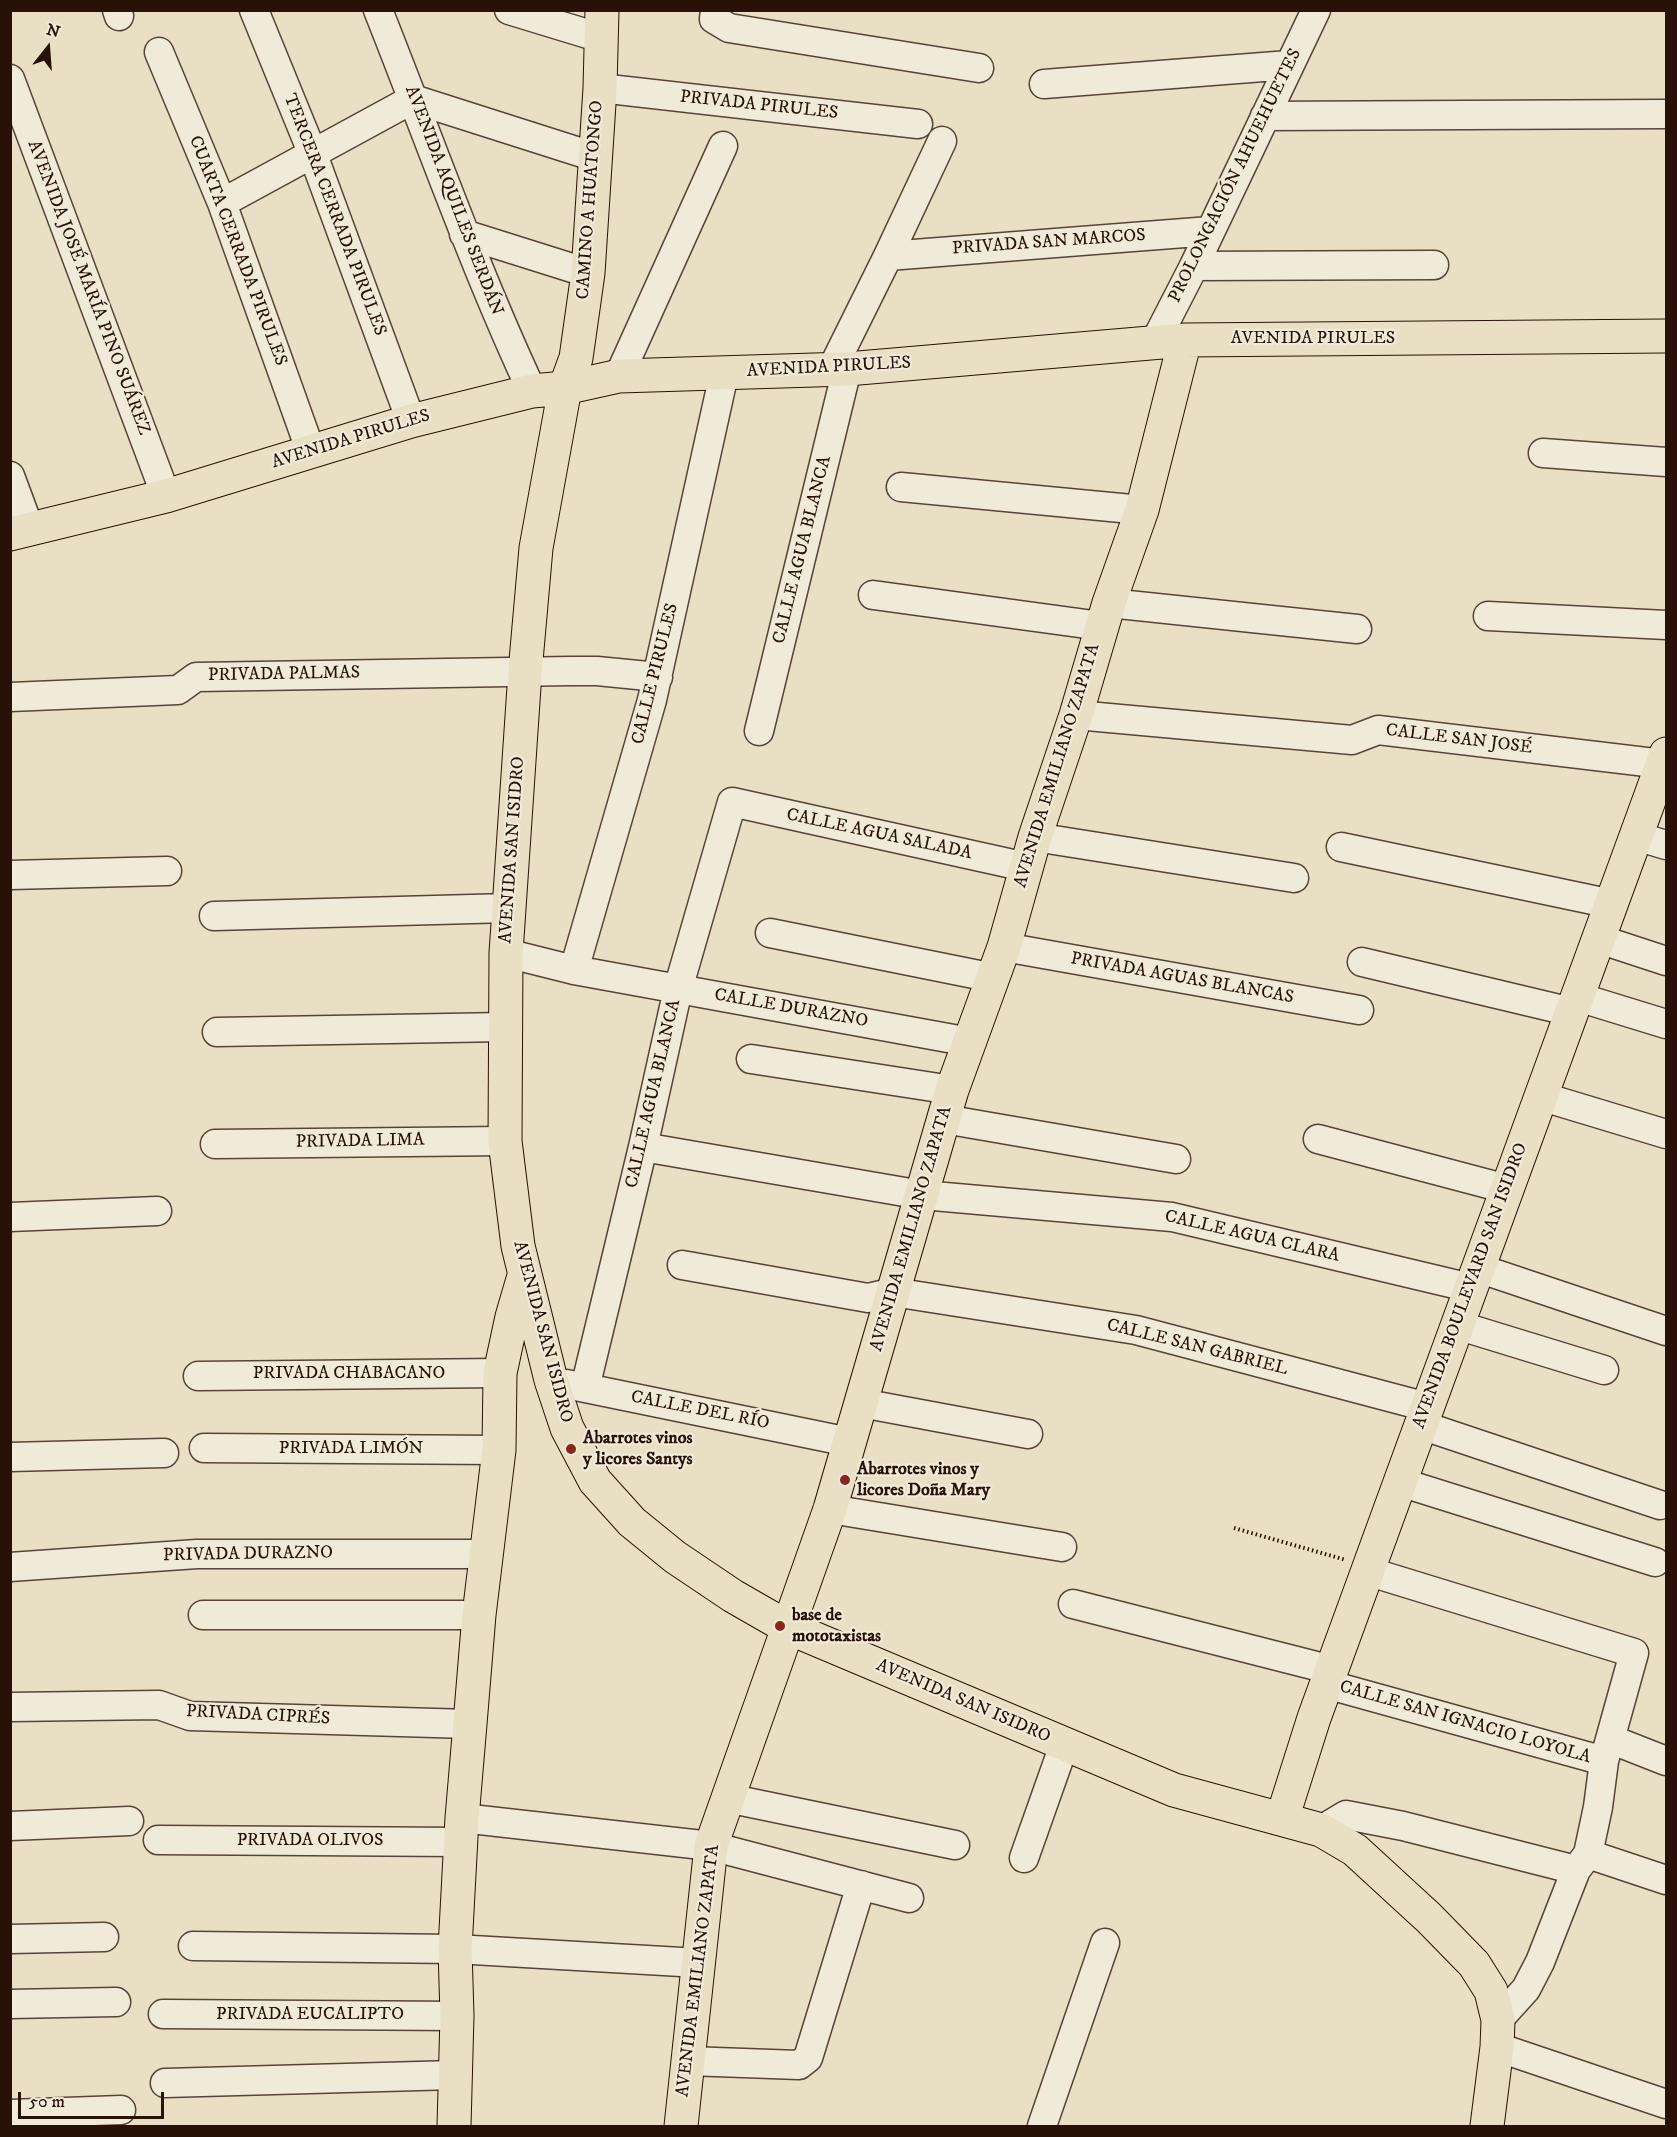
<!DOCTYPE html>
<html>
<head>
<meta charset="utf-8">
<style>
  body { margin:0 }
  #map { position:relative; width:1677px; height:2137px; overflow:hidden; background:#e8dfc4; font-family:"IM FELL DW Pica",serif }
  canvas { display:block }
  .frame { position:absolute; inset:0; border:12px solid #281106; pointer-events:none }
  .north { position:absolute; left:18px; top:18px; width:60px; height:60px; -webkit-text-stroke:4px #f0ead9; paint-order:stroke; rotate:17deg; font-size:16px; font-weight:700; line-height:24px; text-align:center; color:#281106 }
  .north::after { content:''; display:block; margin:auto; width:21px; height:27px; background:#281106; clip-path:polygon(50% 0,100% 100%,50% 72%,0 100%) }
  .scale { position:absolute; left:18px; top:2092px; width:146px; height:27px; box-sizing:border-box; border:3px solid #281106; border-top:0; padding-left:8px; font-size:18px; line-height:21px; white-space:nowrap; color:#281106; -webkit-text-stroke:4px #f0ead9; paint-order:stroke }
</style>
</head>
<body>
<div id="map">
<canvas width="1677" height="2137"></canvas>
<div class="frame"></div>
<div class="north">N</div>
<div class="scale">50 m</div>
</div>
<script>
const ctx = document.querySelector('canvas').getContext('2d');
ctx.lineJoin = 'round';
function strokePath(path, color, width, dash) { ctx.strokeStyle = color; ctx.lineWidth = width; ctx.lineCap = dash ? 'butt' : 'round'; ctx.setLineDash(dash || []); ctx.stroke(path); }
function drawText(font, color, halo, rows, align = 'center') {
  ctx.font = font + ' "IM FELL DW Pica",serif'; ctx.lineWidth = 4.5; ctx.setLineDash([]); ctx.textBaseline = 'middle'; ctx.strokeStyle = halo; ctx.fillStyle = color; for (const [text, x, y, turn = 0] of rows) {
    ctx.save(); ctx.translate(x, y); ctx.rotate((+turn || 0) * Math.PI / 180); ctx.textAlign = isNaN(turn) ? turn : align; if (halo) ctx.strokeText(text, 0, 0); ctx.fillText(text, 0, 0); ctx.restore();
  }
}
const path = new Path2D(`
  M 1234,1528 L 1346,1560`);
const minor = new Path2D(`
  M 117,10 L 119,16
  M 254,10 L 312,152 L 411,421
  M 378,10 C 429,138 474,267 532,391
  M 509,10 L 601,38
  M 715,10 L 714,19 L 729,28 L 979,68
  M 159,52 L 222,203 L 311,452
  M 10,79 L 166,496
  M 1044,84 L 1289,65
  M 600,88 L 918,124
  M 413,99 L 595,157
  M 1265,116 L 1666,114
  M 222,203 L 413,99
  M 464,234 L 588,273
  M 888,256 L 1210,231
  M 1194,266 L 1434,265
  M 1155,342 L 1194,266 L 1316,10
  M 832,369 L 888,256 L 942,141
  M 619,376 L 723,146
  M 1543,453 L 1666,462
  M 10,476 L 30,530
  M 901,487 L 1142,510
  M 873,595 L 1101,626
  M 1109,603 L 1357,629
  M 1488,616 L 1666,625
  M 10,697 L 178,690 L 196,677 L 571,671 L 597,671 L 658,677
  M 1076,715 L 1352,740 L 1378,730 L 1663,764
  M 759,731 L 847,369
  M 1636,836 L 1666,845
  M 1035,837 L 1294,878
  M 1341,847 L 1612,904
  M 10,875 L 167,871
  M 214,916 L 509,908
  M 770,933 L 994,978
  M 1599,939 L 1666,961
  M 1004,947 L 1359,1010
  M 506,953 L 574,970 L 970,1042
  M 1362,962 L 1572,1012
  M 574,970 L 652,700 L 724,374
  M 1578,997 L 1666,1024
  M 217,1032 L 505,1027
  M 751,1059 L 952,1090
  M 1540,1096 L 1666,1134
  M 944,1119 L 1176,1159
  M 1318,1139 L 1507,1189
  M 215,1144 L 505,1141
  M 643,1147 L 922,1195 L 1172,1217 L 1471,1288
  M 10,1217 L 157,1211
  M 682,1265 L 868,1298 L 893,1292 L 1136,1330 L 1427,1407
  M 1478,1268 L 1666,1331
  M 1457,1325 L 1604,1370
  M 198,1376 L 500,1373
  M 566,1384 L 849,1442
  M 585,1388 L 643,1147 L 678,989 L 732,802 L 1026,867
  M 861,1403 L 1028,1434
  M 1421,1425 L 1660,1505
  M 204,1448 L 499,1450
  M 10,1457 L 164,1453
  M 1400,1482 L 1655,1562
  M 830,1509 L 1062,1547
  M 10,1567 L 197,1554 L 486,1554
  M 1367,1571 L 1634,1653 L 1604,1761 L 1598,1807 L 1588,1854 L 1576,1870 L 1540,1962 L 1526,1989 L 1498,2020
  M 1073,1604 L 1332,1670
  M 203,1615 L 479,1615
  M 1326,1684 L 1604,1761
  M 10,1707 L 159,1705 L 190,1716 L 470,1724
  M 1610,1739 L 1666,1761
  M 727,1798 L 955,1845
  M 462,1818 L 711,1846 L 909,1898
  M 10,1826 L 129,1821
  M 1321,1830 L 1346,1815 L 1403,1826 L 1576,1870
  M 158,1840 L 461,1842
  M 1588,1854 L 1666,1880
  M 1024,1858 L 1064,1745
  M 10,1939 L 104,1937
  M 193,1946 L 455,1949 L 699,1963
  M 10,2004 L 116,2002
  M 163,2014 L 457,2016
  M 1497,2047 L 1666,2104
  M 688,2061 L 799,2065 L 808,2058 L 861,1885
  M 165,2083 L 455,2075
  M 10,2114 L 121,2110
  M 1042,2126 L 1105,1943`);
const major = new Path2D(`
  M 602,10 L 600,88 L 588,273 L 576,358 L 565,388 L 536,548 L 525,672 L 506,953 L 505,1141 L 518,1246 L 551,1380 L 567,1428 L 595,1481 L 632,1522 L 675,1557 L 733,1596 L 787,1627 L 1174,1790 L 1321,1830 L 1355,1850 L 1429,1918 L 1474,1964 L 1491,1991 L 1498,2020 L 1497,2047 L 1487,2126
  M 10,534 L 166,496 L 411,421 L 532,391 L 565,388 L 619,376 L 847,369 L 1185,340 L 1666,336
  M 1282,1819 L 1314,1718 L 1666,754
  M 454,2126 L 457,2016 L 455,1949 L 462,1818 L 470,1724 L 479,1615 L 499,1450 L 500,1373 L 512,1317 L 524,1276
  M 681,2126 L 711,1846 L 830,1509 L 952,1090 L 1004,947 L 1035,837 L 1076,715 L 1109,603 L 1142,510 L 1185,340`);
const markers = [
  [571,1449,6,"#8f2418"],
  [845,1480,6,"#8f2418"],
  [780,1626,6,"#8f2418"]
];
const streetNames = [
  ["PRIVADA PIRULES",759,106,6],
  ["PROLONGACIÓN AHUEHUETES",1236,176,-64],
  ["CAMINO A HUATONGO",591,200,-86],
  ["AVENIDA AQUILES SERDÁN",453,201,69],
  ["TERCERA CERRADA PIRULES",334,215,69],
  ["PRIVADA SAN MARCOS",1049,243,-4],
  ["CUARTA CERRADA PIRULES",237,251,69],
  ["AVENIDA JOSÉ MARÍA PINO SUÁREZ",88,288,69],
  ["AVENIDA PIRULES",1313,339],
  ["AVENIDA PIRULES",829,368,-3],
  ["AVENIDA PIRULES",351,440,-17],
  ["CALLE AGUA BLANCA",803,550,-76],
  ["CALLE PIRULES",656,674,-76],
  ["PRIVADA PALMAS",284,675,-1],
  ["CALLE SAN JOSÉ",1459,740,7],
  ["AVENIDA EMILIANO ZAPATA",1058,766,-73],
  ["CALLE AGUA SALADA",879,835,12],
  ["AVENIDA SAN ISIDRO",513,850,-86],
  ["PRIVADA AGUAS BLANCAS",1182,979,10],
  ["CALLE DURAZNO",791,1009,10],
  ["CALLE AGUA BLANCA",654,1094,-77],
  ["PRIVADA LIMA",360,1142,-1],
  ["AVENIDA EMILIANO ZAPATA",912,1229,-74],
  ["CALLE AGUA CLARA",1252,1237,13],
  ["AVENIDA BOULEVARD SAN ISIDRO",1471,1286,-70],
  ["AVENIDA SAN ISIDRO",542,1332,75],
  ["CALLE SAN GABRIEL",1197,1348,14],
  ["PRIVADA CHABACANO",349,1374],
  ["CALLE DEL RÍO",700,1411,11],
  ["PRIVADA LIMÓN",351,1449],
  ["PRIVADA DURAZNO",248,1555,-1],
  ["AVENIDA SAN ISIDRO",963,1702,23],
  ["PRIVADA CIPRÉS",258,1716,3],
  ["CALLE SAN IGNACIO LOYOLA",1465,1723,16],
  ["PRIVADA OLIVOS",310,1841],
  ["AVENIDA EMILIANO ZAPATA",699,1971,-83],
  ["PRIVADA EUCALIPTO",310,2015]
];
const poiNames = [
  ["Abarrotes vinos",583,1439],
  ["y licores Santys",583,1460],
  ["Abarrotes vinos y",857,1470],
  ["licores Doña Mary",857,1491],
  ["base de",792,1616],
  ["mototaxistas",792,1637]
];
strokePath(minor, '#584436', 31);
strokePath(major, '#281106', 35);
strokePath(path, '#281106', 4, [1.5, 3]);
strokePath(minor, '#f0ead9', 28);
strokePath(major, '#e8dfc4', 33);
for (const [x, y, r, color] of markers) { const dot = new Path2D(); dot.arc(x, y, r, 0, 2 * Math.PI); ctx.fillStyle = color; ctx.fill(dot); strokePath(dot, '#f0ead9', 2); }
drawText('18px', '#281106', '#f0ead9', streetNames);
drawText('bold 18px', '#281106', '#f0ead9', poiNames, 'left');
</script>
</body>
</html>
